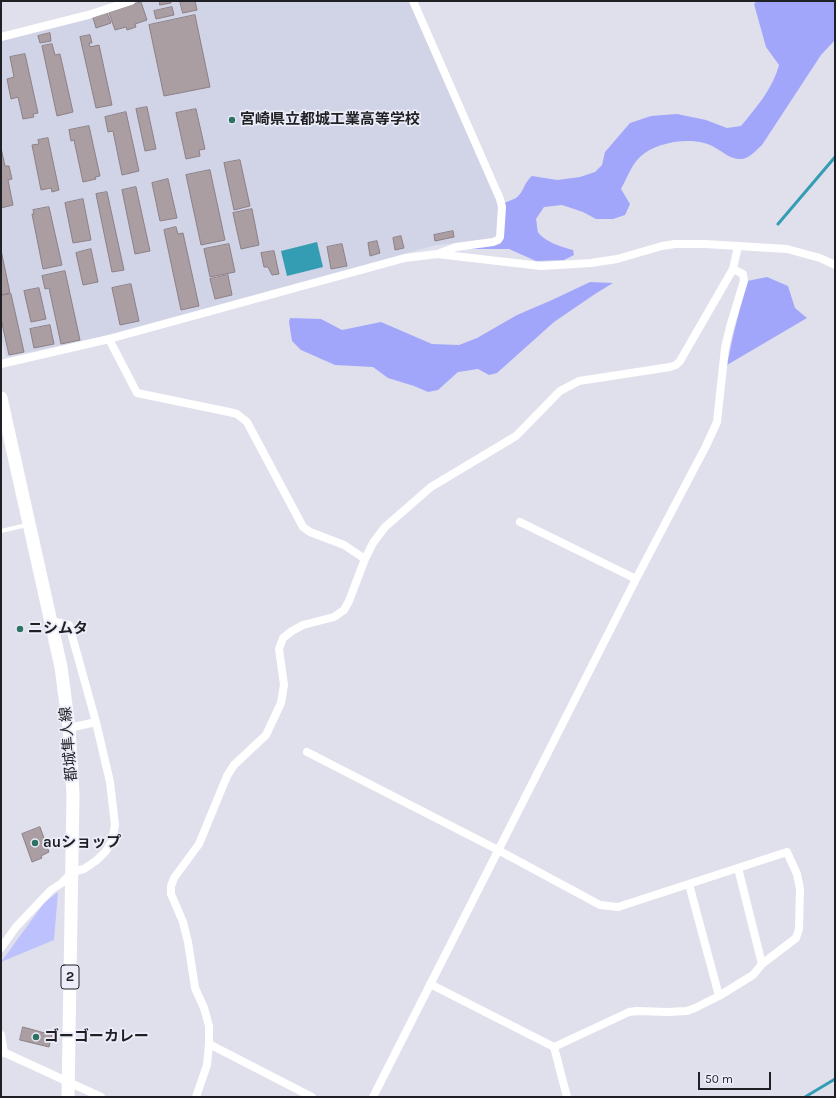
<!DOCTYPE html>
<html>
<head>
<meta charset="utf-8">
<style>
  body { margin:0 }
  #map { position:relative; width:836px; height:1098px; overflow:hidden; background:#dfe0ec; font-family:Karla,sans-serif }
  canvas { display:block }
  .frame { position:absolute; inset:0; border:2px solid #1f2024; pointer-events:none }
  .scale { position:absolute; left:698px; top:1072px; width:73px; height:18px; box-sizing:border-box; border:2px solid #1f2024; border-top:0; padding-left:5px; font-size:12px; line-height:14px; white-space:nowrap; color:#1f2024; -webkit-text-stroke:3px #ecedf9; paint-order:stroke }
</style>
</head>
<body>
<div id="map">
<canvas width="836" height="1098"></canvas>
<div class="frame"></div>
<div class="scale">50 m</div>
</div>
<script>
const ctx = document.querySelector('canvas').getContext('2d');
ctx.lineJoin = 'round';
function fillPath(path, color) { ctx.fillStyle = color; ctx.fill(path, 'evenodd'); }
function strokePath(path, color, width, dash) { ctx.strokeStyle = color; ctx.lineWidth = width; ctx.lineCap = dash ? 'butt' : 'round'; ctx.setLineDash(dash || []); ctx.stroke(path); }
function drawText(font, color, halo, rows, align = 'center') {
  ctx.font = font + ' Karla,"Noto Sans JP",sans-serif'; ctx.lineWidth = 3.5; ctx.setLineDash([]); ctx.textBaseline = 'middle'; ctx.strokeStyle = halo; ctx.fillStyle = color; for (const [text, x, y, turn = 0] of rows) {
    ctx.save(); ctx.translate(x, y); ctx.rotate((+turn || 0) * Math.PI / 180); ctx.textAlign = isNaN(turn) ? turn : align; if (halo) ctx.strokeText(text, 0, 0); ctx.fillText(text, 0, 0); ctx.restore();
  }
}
const built = new Path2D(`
  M 139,1 L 410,1 L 499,201 L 498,236 L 494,239 L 487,240 L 436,245 L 100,337 L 6,357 L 1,336 L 1,39 L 58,26 Z`);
const green = new Path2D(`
  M 58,892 L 54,940 L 1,962 L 44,903 Z`);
const forest = new Path2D(`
  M 757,1 L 835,1 L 835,40 L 821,55 L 762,145 C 756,150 749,160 739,159 C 729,159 721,150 712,146 C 693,136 655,142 640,157 C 632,164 626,180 621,189 L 630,204 L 625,215 L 613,219 L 596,219 L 583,212 L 562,205 L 544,207 L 536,219 C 537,223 537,229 538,232 C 543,241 564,248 573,250 L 574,255 L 564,260 L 536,261 L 509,249 L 463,249 L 494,245 L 504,203 C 508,201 513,200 516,198 C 524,192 524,182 532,176 L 557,180 L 580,177 L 595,172 L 602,165 L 605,152 L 630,123 L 651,116 L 677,114 L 706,120 L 727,128 L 741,126 C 756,108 773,88 779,65 L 766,47 L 754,4 Z
  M 767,277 L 788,286 L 795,308 L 807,318 L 727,365 L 733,336 L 747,281 Z
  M 590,282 L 613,283 L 595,294 L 554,322 L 497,373 L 489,375 L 478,369 L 458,372 L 438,390 L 428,392 L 414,386 L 388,378 L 373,367 L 335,365 L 301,350 L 292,341 L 289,322 L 290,318 L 321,319 L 342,330 L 381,322 L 432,344 L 459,345 L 477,338 L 517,315 L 552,300 Z`);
const water = new Path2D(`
  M 317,242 L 323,267 L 287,276 L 281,251 Z`);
const stream = new Path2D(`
  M 778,224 L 835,157
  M 805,1097 L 835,1079`);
const building = new Path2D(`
  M 160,1 L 171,1 L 171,3 L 160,5 Z
  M 180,1 L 195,1 L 197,10 L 183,13 Z
  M 141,2 L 147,20 L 135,24 L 136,27 L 127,30 L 126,27 L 115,30 L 109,13 Z
  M 172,7 L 174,15 L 156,19 L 154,11 Z
  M 107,13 L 111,23 L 96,28 L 93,18 Z
  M 195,15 L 210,87 L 164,96 L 149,25 Z
  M 50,33 L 51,41 L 40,43 L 38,36 Z
  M 90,35 L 92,43 L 89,43 L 90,47 L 99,45 L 112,105 L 96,108 L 80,37 Z
  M 52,44 L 55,55 L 60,54 L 73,112 L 57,116 L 42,46 Z
  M 25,54 L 38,113 L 33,114 L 34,117 L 23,119 L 18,97 L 11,99 L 7,79 L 14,77 L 10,57 Z
  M 147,107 L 156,149 L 145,151 L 136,109 Z
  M 196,109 L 205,149 L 199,150 L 200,156 L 186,159 L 176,113 Z
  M 126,112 L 139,171 L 122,175 L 113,131 L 108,132 L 105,117 Z
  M 89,126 L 100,176 L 95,177 L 96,179 L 83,182 L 74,140 L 71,141 L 69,130 Z
  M 48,138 L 59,190 L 52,192 L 51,188 L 41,190 L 32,145 L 39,144 L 38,140 Z
  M 1,148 L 5,166 L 9,166 L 12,179 L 8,180 L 13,205 L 1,208 Z
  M 240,160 L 250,206 L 234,210 L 224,163 Z
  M 210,170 L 225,240 L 201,245 L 186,175 Z
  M 168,179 L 177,218 L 160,221 L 152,183 Z
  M 136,187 L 150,251 L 135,254 L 122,190 Z
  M 107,192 L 124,270 L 112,272 L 96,194 Z
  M 83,199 L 91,240 L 73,243 L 65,203 Z
  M 49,207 L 62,265 L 43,269 L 32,214 L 34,214 L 33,210 Z
  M 252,209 L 259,245 L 241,249 L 233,213 Z
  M 176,227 L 178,234 L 183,233 L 199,306 L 181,310 L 164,230 Z
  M 453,231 L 454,237 L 435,241 L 434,235 Z
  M 401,236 L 404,248 L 395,250 L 393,238 Z
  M 377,241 L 380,253 L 370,256 L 368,243 Z
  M 229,244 L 235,272 L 210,277 L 204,249 Z
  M 342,244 L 347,266 L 331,269 L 327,247 Z
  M 91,249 L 98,282 L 83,285 L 76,253 Z
  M 1,250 L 10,293 L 1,295 Z
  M 274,251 L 279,274 L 272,275 L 268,267 L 264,267 L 261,253 Z
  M 65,271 L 80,340 L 61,344 L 49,288 L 45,289 L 42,276 Z
  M 228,275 L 232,295 L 215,299 L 210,279 Z
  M 131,284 L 139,321 L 120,325 L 112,288 Z
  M 39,288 L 46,319 L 31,322 L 24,291 Z
  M 11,294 L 24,352 L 9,355 L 1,319 L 1,296 Z
  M 50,325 L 54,344 L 34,348 L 30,329 Z
  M 40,827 L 49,852 L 41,856 L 42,858 L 32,862 L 22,834 Z
  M 23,1027 L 52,1035 L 49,1047 L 20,1040 Z`);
const lane = new Path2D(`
  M 1,531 L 27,525`);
const street = new Path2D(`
  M 413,1 L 500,199 L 502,207 L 500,237 L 498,240 L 493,242 L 456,247 L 440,253
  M 1,37 L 88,15 L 131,1
  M 109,339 L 137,393 L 229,412 L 237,414 L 247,422 L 303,527 L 310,532 L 344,545 L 365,559
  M 1,364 L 109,339 L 405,258 L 437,254 L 541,266 L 591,263 L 617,259 L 662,246 L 675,244 L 705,244 L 787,249 L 820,258 L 835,265
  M 520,522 L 636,579
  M 69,728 L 96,722
  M 307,752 L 498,850 L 600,905 L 618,907 L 787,852 L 797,874 L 800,889 L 799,929 L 796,938 L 762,964 L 753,975 L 719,996 L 695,1008 L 687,1011 L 667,1012 L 637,1011 L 629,1012 L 554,1047 L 430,984
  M 738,868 L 762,964
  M 689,884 L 719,996
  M 1,948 L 16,927 L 51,890 L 62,883 L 72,872 L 84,869 L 97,860 L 106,851 L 112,841 L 115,825 L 110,782 L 96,722 L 69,625 L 51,621
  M 1,1035 L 4,1053
  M 209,1044 L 312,1097
  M 554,1047 L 567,1097
  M 1,1051 L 101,1097
  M 196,1097 L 207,1065 L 209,1044 L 209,1026 L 204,1008 L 195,988 L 188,942 L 183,922 L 171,894 L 171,886 L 174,878 L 199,844 L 227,776 L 234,765 L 266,735 L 281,703 L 284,685 L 279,649 L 283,638 L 292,631 L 303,625 L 334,617 L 344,610 L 349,601 L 365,559 L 373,543 L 385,527 L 431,487 L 516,436 L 560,391 L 579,381 L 670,367 L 676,365 L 680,361 L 733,269 L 738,246
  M 373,1097 L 636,579 L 706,446 L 717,422 L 725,348 L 730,327 L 744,281 L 743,274 L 733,269`);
const primary = new Path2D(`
  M 1,398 L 61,667 L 69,728 L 73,795 L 68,1097`);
const markers = [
  [232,120,4,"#2e7264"],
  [20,629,4,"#2e7264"],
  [35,843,4,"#2e7264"],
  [36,1037,4,"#2e7264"]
];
const shields = [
  [70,977,18]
];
const shieldNames = [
  ["2",70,977]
];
const poiNames = [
  ["宮崎県立都城工業高等学校",240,120],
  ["ニシムタ",28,629],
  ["auショップ",43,843],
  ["ゴーゴーカレー",44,1037]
];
const streetNames = [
  ["都城隼人線",69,744,-95]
];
fillPath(built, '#d1d3e6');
fillPath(green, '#bdc1fe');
fillPath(forest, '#a2a6fb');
fillPath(water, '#359db3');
strokePath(stream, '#359db3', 3);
fillPath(building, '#aa9ea3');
strokePath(building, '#8d8186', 1);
strokePath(lane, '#fff', 4);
strokePath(street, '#fff', 8);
strokePath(primary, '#fff', 13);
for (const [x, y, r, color] of markers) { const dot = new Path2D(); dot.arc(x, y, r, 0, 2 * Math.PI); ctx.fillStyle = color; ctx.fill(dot); strokePath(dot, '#ecedf9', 1.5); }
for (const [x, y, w] of shields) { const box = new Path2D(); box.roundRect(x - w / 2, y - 12, w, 24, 3); ctx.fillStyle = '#ecedf9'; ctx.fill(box); strokePath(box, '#1f2024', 1); }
drawText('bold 14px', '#1f2024', null, shieldNames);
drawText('bold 15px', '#1f2024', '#ecedf9', poiNames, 'left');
drawText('15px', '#1f2024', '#ecedf9', streetNames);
</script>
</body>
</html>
